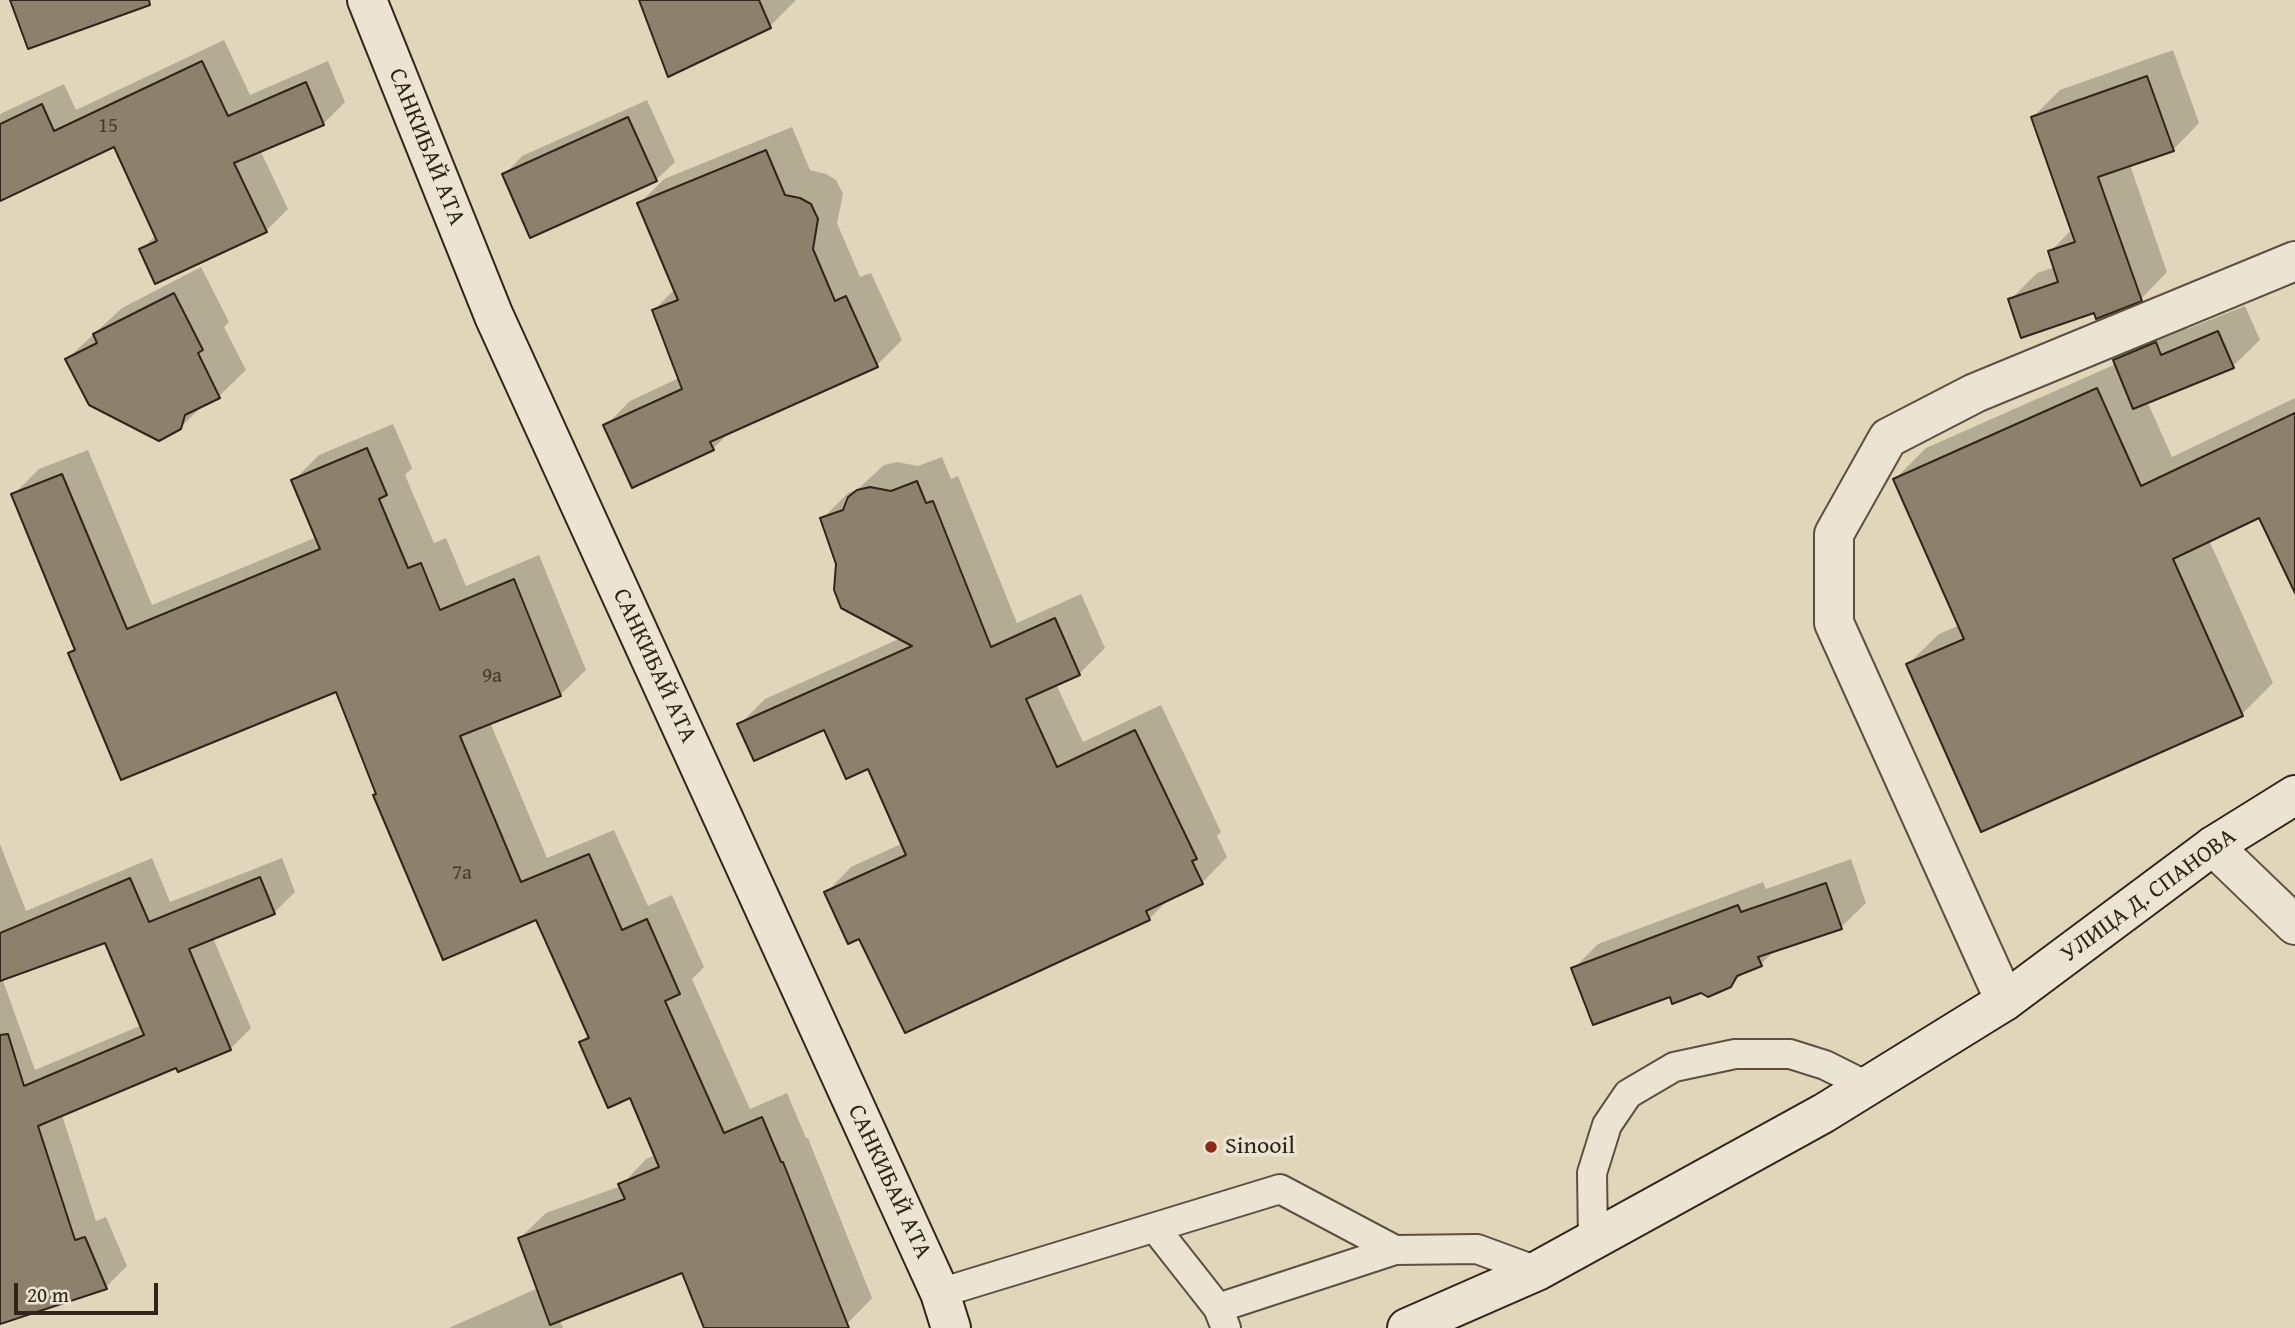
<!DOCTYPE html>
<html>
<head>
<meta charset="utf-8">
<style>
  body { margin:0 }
  #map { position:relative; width:2295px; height:1328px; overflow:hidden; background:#e2d6ba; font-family:"Gentium Book Plus",serif }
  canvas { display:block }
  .scale { position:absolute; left:14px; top:1283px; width:144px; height:32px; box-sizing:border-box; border:4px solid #312419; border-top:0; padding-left:9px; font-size:21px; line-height:24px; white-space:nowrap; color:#312419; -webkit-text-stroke:5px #ece4d2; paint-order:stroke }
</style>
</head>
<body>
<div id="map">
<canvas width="2295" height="1328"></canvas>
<div class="scale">20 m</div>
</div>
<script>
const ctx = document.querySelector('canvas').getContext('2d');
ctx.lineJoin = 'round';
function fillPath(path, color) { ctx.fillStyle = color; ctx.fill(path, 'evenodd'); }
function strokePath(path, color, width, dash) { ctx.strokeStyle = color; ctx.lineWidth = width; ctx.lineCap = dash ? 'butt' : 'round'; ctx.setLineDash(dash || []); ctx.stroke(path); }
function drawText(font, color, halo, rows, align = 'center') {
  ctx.font = font + ' "Gentium Book Plus",serif'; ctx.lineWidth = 7; ctx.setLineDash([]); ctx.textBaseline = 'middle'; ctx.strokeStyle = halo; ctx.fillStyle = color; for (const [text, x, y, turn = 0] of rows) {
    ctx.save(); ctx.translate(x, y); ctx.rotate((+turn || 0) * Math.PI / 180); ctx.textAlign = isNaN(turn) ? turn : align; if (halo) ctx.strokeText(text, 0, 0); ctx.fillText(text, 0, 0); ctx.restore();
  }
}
const shadow = new Path2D(`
  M 641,0 L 796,0 L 770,26 L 731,43 Z
  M 224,40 L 250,95 L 328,61 L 345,102 L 323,124 L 260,150 L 288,209 L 266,231 L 141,250 L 156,235 L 115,145 L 0,176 L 0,115 L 2,113 L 64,84 L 76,110 Z
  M 2173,50 L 2199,123 L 2173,150 L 2130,165 L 2167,272 L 2141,299 L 2095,311 L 2010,300 L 2037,273 L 2055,267 L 2050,252 L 2072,229 L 2033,117 L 2060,90 Z
  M 647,100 L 675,162 L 656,180 L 504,175 L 522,156 Z
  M 792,127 L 810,170 L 826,174 L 836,180 L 843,194 L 837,223 L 860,277 L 871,273 L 902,340 L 877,365 L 730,432 L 713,449 L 605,426 L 630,401 L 679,378 L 654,310 L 675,289 L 639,204 L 664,179 Z
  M 201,267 L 229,322 L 224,327 L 246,370 L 219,396 L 204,404 L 180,428 L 67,359 L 122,308 Z
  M 2245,306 L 2260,340 L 2233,366 L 2147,401 L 2172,457 L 2295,398 L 2295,589 L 2260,516 L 2209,540 L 2273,683 L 2242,714 L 1982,830 L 1908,664 L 1939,634 L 1960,625 L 1895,479 L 1926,448 L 2116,364 L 2115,360 L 2142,333 L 2183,316 L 2187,329 Z
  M 393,424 L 412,468 L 405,475 L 434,543 L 446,538 L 466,586 L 539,555 L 586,670 L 560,695 L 490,722 L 547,858 L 614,830 L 648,906 L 672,895 L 704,967 L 692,979 L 750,1109 L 787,1093 L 806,1138 L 808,1138 L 872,1298 L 847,1324 L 846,1328 L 706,1328 L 683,1270 L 559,1319 L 563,1328 L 449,1328 L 538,1288 L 520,1238 L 546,1213 L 621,1186 L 646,1159 L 655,1155 L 631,1096 L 581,1042 L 589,1034 L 537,918 L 378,793 L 336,689 L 70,653 L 76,648 L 13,495 L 39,469 L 88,450 L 152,605 L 317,537 L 293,481 L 319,455 Z
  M 942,457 L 951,479 L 958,476 L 1017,623 L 1081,594 L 1105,648 L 1079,674 L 1056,684 L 1083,742 L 1161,705 L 1221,832 L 1217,836 L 1227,857 L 1202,883 L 1170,898 L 1149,919 L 906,1031 L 860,936 L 826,893 L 851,867 L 903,843 L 869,767 L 825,727 L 739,725 L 765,699 L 901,638 L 838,564 L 822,519 L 848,493 L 858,489 L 884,465 L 897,462 L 918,466 Z
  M 0,844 L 26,911 L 152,858 L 170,902 L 282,858 L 295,892 L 274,913 L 213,938 L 251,1028 L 230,1049 L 177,1066 L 62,1115 L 96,1221 L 106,1217 L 127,1266 L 106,1287 L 0,1322 ZM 106,940 L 142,1025 L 35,1070 L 2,978 Z
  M 1851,859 L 1866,903 L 1841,927 L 1776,949 L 1761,964 L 1746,970 L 1730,986 L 1671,995 L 1573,969 L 1598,944 L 1763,882 L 1766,889 Z`);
const building = new Path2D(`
  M 10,0 L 149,0 L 150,5 L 28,49 Z
  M 639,0 L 759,0 L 771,28 L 668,77 Z
  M 202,61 L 228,116 L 306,82 L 324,125 L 234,163 L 267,232 L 155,284 L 139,249 L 157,241 L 114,147 L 0,201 L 0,124 L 42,104 L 54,131 Z
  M 2147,76 L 2174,151 L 2098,177 L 2142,301 L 2096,319 L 2094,313 L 2021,338 L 2008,299 L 2058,282 L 2048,251 L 2075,242 L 2031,117 Z
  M 628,117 L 657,181 L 530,238 L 502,174 Z
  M 766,150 L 785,195 L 800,198 L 811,204 L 818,219 L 813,249 L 835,301 L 846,296 L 878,367 L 710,442 L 714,450 L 632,488 L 603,425 L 682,389 L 652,310 L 678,300 L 637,203 Z
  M 174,293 L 203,350 L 198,353 L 220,398 L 185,415 L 181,429 L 159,441 L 89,405 L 65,359 L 97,343 L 93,334 Z
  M 2218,331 L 2234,368 L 2133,409 L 2113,360 L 2156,342 L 2161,355 Z
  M 2097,388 L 2141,486 L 2295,413 L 2295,593 L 2259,518 L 2173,559 L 2243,716 L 1981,832 L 1906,664 L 1964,639 L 1893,479 Z
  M 367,448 L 387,495 L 379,499 L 408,568 L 421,563 L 440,610 L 514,579 L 561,696 L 460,736 L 521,882 L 589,854 L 622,930 L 647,919 L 680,994 L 665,1001 L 724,1133 L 762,1117 L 781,1162 L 783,1162 L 849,1328 L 704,1328 L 682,1273 L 550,1325 L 518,1238 L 625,1199 L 618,1184 L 659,1167 L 630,1098 L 608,1108 L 579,1042 L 589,1038 L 536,920 L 443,960 L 373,795 L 376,794 L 336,692 L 121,780 L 68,653 L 75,650 L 11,494 L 62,474 L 127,629 L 320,549 L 291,480 Z
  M 917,481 L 926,503 L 933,501 L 991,647 L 1055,618 L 1080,675 L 1026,699 L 1057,767 L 1135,730 L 1197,859 L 1192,861 L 1203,884 L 1146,911 L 1150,920 L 905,1033 L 859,939 L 848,944 L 824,892 L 906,855 L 868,769 L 846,779 L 824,730 L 754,761 L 737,724 L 912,646 L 841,608 L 834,590 L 836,564 L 820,518 L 843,510 L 848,497 L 857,490 L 870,487 L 891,491 Z
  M 260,877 L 275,914 L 189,949 L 231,1050 L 178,1072 L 176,1068 L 38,1126 L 75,1240 L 85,1237 L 107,1289 L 0,1324 L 0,1035 L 8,1034 L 24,1086 L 144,1035 L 105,943 L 0,981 L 0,933 L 130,878 L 149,922 Z
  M 1826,883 L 1842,929 L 1758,957 L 1762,966 L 1737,976 L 1731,987 L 1708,997 L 1701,993 L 1672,1004 L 1670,997 L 1593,1025 L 1571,968 L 1738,905 L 1741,912 Z`);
const lane = new Path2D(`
  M 1155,1228 L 1218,1308 L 1226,1328
  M 1593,1241 L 1592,1173 L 1607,1125 L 1628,1094 L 1674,1067 L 1735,1054 L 1790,1054 L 1825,1065 L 1867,1086
  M 940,1293 L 1280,1189 L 1395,1250
  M 1218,1308 L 1395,1250 L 1477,1249 L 1537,1271`);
const street = new Path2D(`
  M 2213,846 L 2295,925
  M 2005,1001 L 1834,623 L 1834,534 L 1888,438 L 1975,393 L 2295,261`);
const secondary = new Path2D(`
  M 367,0 L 494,316 L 940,1293 L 951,1328
  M 1407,1328 L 1537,1271 L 1824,1113 L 2005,1001 L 2213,846 L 2295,795`);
const markers = [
  [1211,1147,7,"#8f2418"]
];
const numberNames = [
  ["15",108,127],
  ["9а",492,677],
  ["7а",462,874]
];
const streetNames = [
  ["САНКИБАЙ АТА",426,147,68],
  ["САНКИБАЙ АТА",654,666,65],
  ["УЛИЦА Д. СПАНОВА",2149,896,-36],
  ["САНКИБАЙ АТА",889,1182,65]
];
const poiNames = [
  ["Sinooil",1225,1147]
];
fillPath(shadow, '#0003');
fillPath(building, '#8d816d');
strokePath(building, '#312419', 2);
strokePath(lane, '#5d5041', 32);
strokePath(street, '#5d5041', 42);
strokePath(secondary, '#312419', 42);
strokePath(lane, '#ece4d2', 28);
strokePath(street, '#ece4d2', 38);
strokePath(secondary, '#ece4d2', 38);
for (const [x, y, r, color] of markers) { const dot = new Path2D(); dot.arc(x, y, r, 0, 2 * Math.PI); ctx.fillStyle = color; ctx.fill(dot); strokePath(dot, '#ece4d2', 2.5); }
drawText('21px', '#483b2e', null, numberNames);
drawText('24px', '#312419', '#ece4d2', streetNames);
drawText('24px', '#312419', '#ece4d2', poiNames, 'left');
</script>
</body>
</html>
